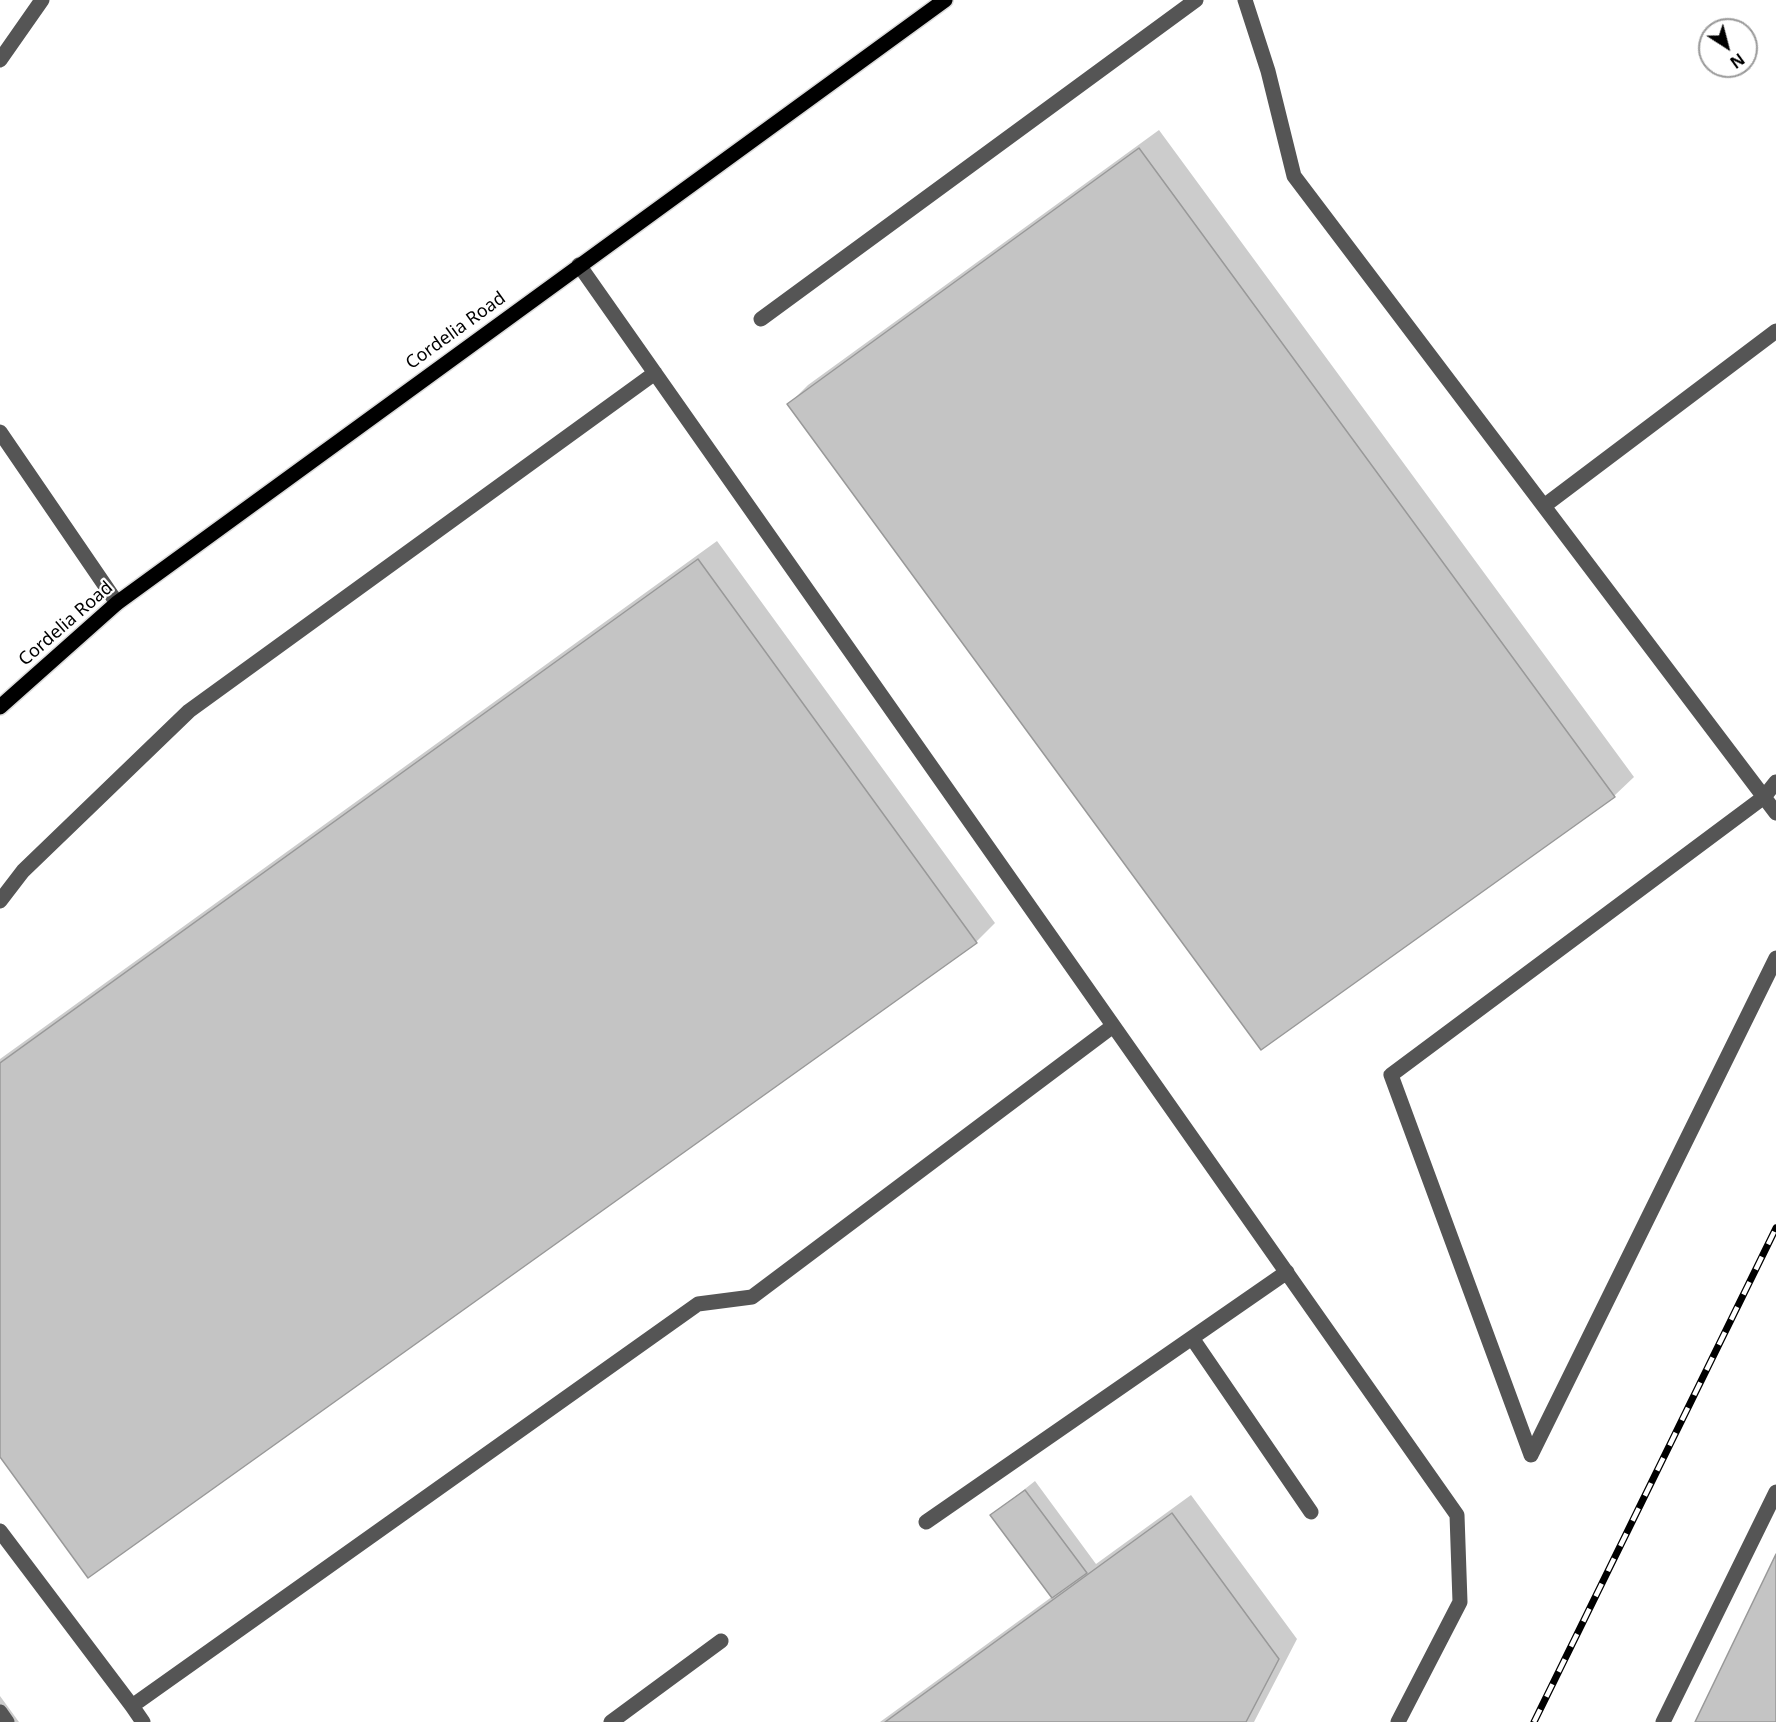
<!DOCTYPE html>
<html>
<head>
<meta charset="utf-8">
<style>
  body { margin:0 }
  #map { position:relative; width:1776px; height:1722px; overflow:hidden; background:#fff; font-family:"Noto Sans",sans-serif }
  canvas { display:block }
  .north { position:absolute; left:1698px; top:18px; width:60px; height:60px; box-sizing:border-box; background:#fff; border:2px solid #999; border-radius:50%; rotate:144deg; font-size:16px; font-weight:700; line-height:24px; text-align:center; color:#000 }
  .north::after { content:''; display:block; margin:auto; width:21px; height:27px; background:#000; clip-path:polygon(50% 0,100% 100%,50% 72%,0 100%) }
</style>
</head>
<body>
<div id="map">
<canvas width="1776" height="1722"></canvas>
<div class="north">N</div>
</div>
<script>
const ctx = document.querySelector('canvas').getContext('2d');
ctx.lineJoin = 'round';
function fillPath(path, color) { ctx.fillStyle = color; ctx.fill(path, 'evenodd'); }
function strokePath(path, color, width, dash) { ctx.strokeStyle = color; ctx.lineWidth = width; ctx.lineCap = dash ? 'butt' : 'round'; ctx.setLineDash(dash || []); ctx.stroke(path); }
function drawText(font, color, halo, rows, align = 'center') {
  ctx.font = font + ' "Noto Sans",sans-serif'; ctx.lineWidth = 4.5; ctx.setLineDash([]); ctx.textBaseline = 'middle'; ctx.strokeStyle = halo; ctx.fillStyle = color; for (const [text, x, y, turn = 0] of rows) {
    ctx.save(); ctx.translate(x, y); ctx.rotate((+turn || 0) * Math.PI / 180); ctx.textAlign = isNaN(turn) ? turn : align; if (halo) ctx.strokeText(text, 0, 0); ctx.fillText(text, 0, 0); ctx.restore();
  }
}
const shadow = new Path2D(`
  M 1159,130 L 1634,777 L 1614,796 L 1262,1048 L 789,404 L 808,385 Z
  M 717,541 L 995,923 L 976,942 L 0,1454 L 0,1059 Z
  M 1035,1481 L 1096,1564 L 1191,1495 L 1297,1639 L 1254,1722 L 880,1722 L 1053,1596 L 992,1515 Z
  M 0,1696 L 19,1722 L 0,1722 Z`);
const building = new Path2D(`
  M 1139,148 L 1615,797 L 1261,1050 L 787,404 Z
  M 698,559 L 977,943 L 88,1578 L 0,1457 L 0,1063 Z
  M 1025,1490 L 1087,1573 L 1052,1598 L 990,1515 Z
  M 1172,1513 L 1279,1659 L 1246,1722 L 885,1722 Z
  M 1776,1554 L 1776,1722 L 1695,1722 Z`);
const minor = new Path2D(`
  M 1245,0 L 1268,71 L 1294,176 L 1776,813
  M 0,60 L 42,0
  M 579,265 L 1457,1515 L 1460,1602 L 1398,1722
  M 761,319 L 1196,0
  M 0,432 L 117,603
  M 1544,506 L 1776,331
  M 0,901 L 23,871 L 189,711 L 655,373
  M 1192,1338 L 1311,1512
  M 1531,1455 L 1391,1075 L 1764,797 L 1776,782
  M 1531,1455 L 1776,958
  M 926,1522 L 1287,1272
  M 0,1531 L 132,1706
  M 0,1712 L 7,1722
  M 143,1722 L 132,1706 L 698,1304 L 752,1297 L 1113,1026
  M 611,1722 L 721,1641
  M 1663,1722 L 1776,1492`);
const major = new Path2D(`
  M 0,707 L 117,603 L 945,0`);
const rail = new Path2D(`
  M 1534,1722 L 1776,1228`);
const streetNames = [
  ["Cordelia Road",456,331,-36],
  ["Cordelia Road",66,624,-41]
];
fillPath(shadow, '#0003');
fillPath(building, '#c4c4c4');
strokePath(building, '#999', 1.5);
strokePath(major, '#dbdbdb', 18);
strokePath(minor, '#555', 15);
strokePath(major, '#000', 15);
strokePath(rail, '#000', 7);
strokePath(rail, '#fff', 4.5, [14]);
drawText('18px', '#000', '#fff', streetNames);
</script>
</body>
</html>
